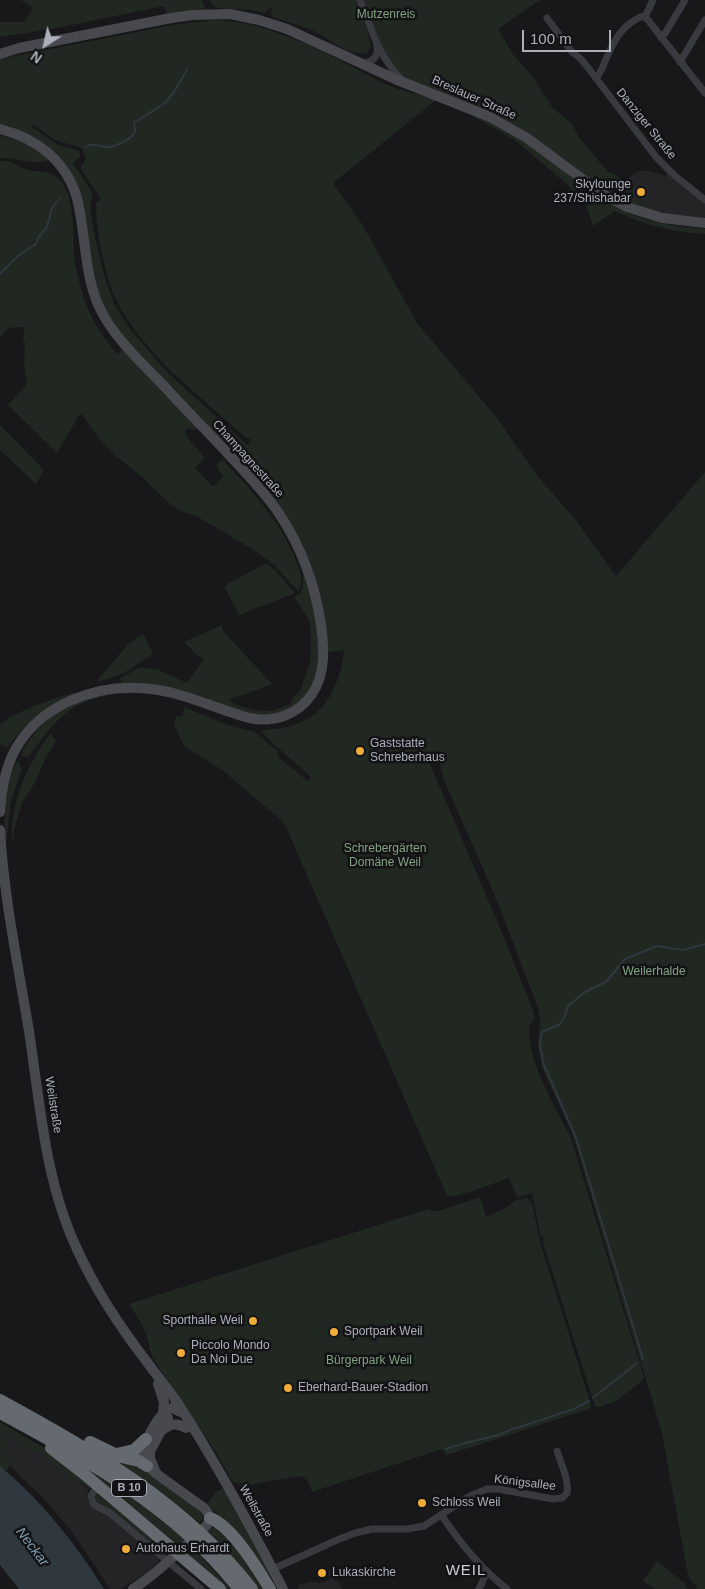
<!DOCTYPE html>
<html>
<head>
<meta charset="utf-8">
<style>
  body { margin:0 }
  #map { position:relative; width:705px; height:1589px; overflow:hidden; background:#18181a; font-family:Helvetica,sans-serif }
  canvas { display:block }
  .north { position:absolute; left:20px; top:20px; width:50px; height:50px; -webkit-text-stroke:4px #131315; paint-order:stroke; rotate:215deg; font-size:14px; font-weight:700; line-height:20px; text-align:center; color:#abb0ba }
  .north::after { content:''; display:block; margin:auto; width:18px; height:22px; background:#abb0ba; clip-path:polygon(50% 0,100% 100%,50% 72%,0 100%) }
  .scale { position:absolute; left:522px; top:30px; width:89px; height:22px; box-sizing:border-box; border:2px solid #abb0ba; border-top:0; padding-left:6px; font-size:15px; line-height:18px; white-space:nowrap; color:#abb0ba; -webkit-text-stroke:4px #131315; paint-order:stroke }
</style>
</head>
<body>
<div id="map">
<canvas width="705" height="1589"></canvas>
<div class="north">N</div>
<div class="scale">100 m</div>
</div>
<script>
const ctx = document.querySelector('canvas').getContext('2d');
ctx.lineJoin = 'round';
function fillPath(path, color) { ctx.fillStyle = color; ctx.fill(path, 'evenodd'); }
function strokePath(path, color, width, dash) { ctx.strokeStyle = color; ctx.lineWidth = width; ctx.lineCap = dash ? 'butt' : 'round'; ctx.setLineDash(dash || []); ctx.stroke(path); }
function drawText(font, color, halo, rows, align = 'center') {
  ctx.font = font + ' Helvetica,sans-serif'; ctx.lineWidth = 5; ctx.setLineDash([]); ctx.textBaseline = 'middle'; ctx.strokeStyle = halo; ctx.fillStyle = color; for (const [text, x, y, turn = 0] of rows) {
    ctx.save(); ctx.translate(x, y); ctx.rotate((+turn || 0) * Math.PI / 180); ctx.textAlign = isNaN(turn) ? turn : align; if (halo) ctx.strokeText(text, 0, 0); ctx.fillText(text, 0, 0); ctx.restore();
  }
}
const built = new Path2D(`
  M 639,171 L 647,171 L 666,176 L 667,173 L 680,185 L 705,204 L 705,218 L 655,213 L 625,195 L 629,177 Z
  M 12,1437 L 28,1449 L 37,1452 L 88,1489 L 87,1497 L 93,1509 L 109,1516 L 160,1560 L 146,1573 L 121,1589 L 110,1589 L 73,1533 L 43,1498 L 10,1466 L 13,1461 L 0,1450 Z
  M 332,1570 L 335,1581 L 338,1580 L 342,1589 L 297,1589 L 299,1585 L 310,1582 L 322,1583 L 329,1580 L 330,1579 L 328,1571 Z`);
const green = new Path2D(`
  M 21,0 L 201,0 L 205,6 L 203,9 L 167,14 L 164,6 L 52,29 L 0,37 L 0,22 L 24,22 L 33,8 Z
  M 209,0 L 356,0 L 368,33 L 371,46 L 367,53 C 349,58 324,34 307,28 C 295,24 284,21 273,17 L 271,12 L 273,8 L 270,8 L 264,13 L 252,10 L 216,8 Z
  M 363,0 L 540,0 L 498,29 L 512,53 L 532,76 L 552,107 L 573,125 L 578,136 L 607,171 L 627,182 L 625,195 L 655,209 L 655,213 L 619,200 L 550,149 L 409,79 C 382,61 374,29 363,0 Z
  M 215,20 C 273,23 327,53 377,80 C 395,90 416,93 436,100 L 333,183 L 362,224 L 417,323 L 496,417 L 540,479 L 576,520 L 616,576 L 705,472 L 705,1589 L 696,1589 L 697,1586 L 692,1582 L 688,1575 L 662,1433 L 572,1132 L 542,1067 L 538,1044 L 540,1020 L 538,1008 L 498,903 L 444,780 L 438,756 L 426,755 L 498,923 L 532,1008 L 535,1019 L 529,1026 C 526,1057 556,1110 571,1138 L 644,1377 L 643,1380 L 616,1401 L 599,1407 L 595,1406 L 543,1243 L 544,1237 L 540,1234 L 532,1193 L 517,1197 L 509,1178 C 496,1182 459,1198 447,1196 L 286,827 L 280,819 L 222,770 L 184,746 L 174,725 L 176,716 L 182,717 L 184,707 L 225,724 L 255,732 L 277,751 L 279,758 L 308,781 L 311,777 L 271,742 L 262,732 L 264,730 C 275,729 288,728 299,723 C 329,711 341,680 344,650 L 326,652 L 297,539 L 116,328 L 99,297 L 72,175 C 57,148 30,130 0,124 L 0,59 L 178,24 ZM 33,125 L 43,131 L 55,140 L 82,148 L 86,159 L 81,166 L 81,169 L 101,199 L 96,203 C 96,223 99,241 103,260 C 107,273 109,285 115,297 C 140,352 200,396 244,436 L 252,440 L 247,445 L 165,370 L 130,329 L 114,304 L 104,275 L 94,232 L 90,206 L 93,194 L 73,163 L 80,157 L 79,152 L 77,150 L 58,145 L 32,127 Z
  M 473,114 C 492,123 512,133 530,145 C 558,164 583,190 613,206 C 642,221 672,227 705,229 L 705,234 C 673,232 644,225 615,211 L 593,226 L 586,204 L 568,185 L 516,141 L 473,116 Z
  M 0,136 C 22,140 32,146 49,160 C 32,166 18,157 0,158 Z
  M 0,161 C 15,160 15,166 28,170 C 36,172 47,170 54,175 C 80,192 70,243 76,269 C 80,285 84,302 91,316 C 98,330 108,342 117,354 L 124,349 L 198,426 L 195,430 L 187,428 L 185,435 L 205,458 L 195,468 L 213,487 L 223,477 L 216,466 L 222,459 C 251,490 281,521 296,561 C 300,571 305,581 298,591 L 275,566 L 254,550 L 196,516 L 182,512 L 170,504 L 141,476 L 116,456 L 99,439 L 82,414 L 78,417 L 57,453 L 8,405 L 27,384 L 24,365 L 25,342 L 23,341 L 24,328 L 23,327 L 8,328 L 0,338 Z
  M 0,425 L 44,470 L 36,484 L 0,450 Z
  M 266,563 L 274,569 L 295,593 L 239,615 L 224,586 Z
  M 306,575 C 319,627 340,711 260,716 C 249,716 234,710 223,708 C 189,700 156,692 122,685 L 120,678 L 139,668 L 145,668 L 158,670 L 187,683 L 204,659 L 198,656 L 184,642 L 222,625 L 222,630 L 272,684 L 229,700 L 237,705 L 253,710 L 273,711 L 291,704 L 292,699 L 301,689 L 310,663 L 311,639 L 310,621 L 294,597 C 303,593 304,586 303,576 Z
  M 143,634 L 153,654 L 124,673 L 99,682 L 98,681 L 100,677 L 130,642 Z
  M 76,692 L 76,694 C 49,707 24,722 8,748 L 0,744 L 0,724 C 23,708 49,700 76,692 Z
  M 106,693 L 106,696 C 67,703 52,725 30,755 L 26,757 L 21,756 L 23,752 L 22,751 C 32,735 45,719 62,709 C 75,702 92,698 106,693 Z
  M 51,733 L 56,741 L 46,757 L 34,784 L 21,805 L 14,831 L 13,844 C 11,838 12,831 12,825 C 16,790 30,760 51,733 Z
  M 18,761 L 22,769 L 11,801 L 6,844 C 3,827 5,782 14,767 C 15,765 17,763 18,761 Z
  M 480,1197 L 486,1217 L 507,1207 L 516,1200 L 527,1198 L 532,1203 L 540,1242 L 590,1402 L 591,1406 L 589,1409 L 447,1455 L 442,1449 L 312,1492 L 308,1481 L 302,1476 L 269,1481 L 252,1485 L 233,1482 L 217,1454 L 152,1357 L 146,1334 L 141,1323 L 129,1304 L 428,1209 L 431,1211 L 438,1211 Z
  M 0,1422 L 56,1455 L 90,1485 L 90,1489 L 58,1469 L 37,1452 L 28,1449 L 12,1437 L 1,1450 L 13,1461 L 6,1471 L 0,1466 Z
  M 66,1454 L 141,1504 L 184,1539 L 180,1543 L 173,1542 Z
  M 119,1462 L 140,1464 C 156,1486 188,1492 203,1516 L 200,1523 L 164,1494 Z
  M 224,1488 L 272,1573 L 267,1576 C 249,1549 231,1525 207,1504 L 217,1491 Z
  M 97,1493 L 165,1549 L 164,1553 L 113,1512 L 96,1502 L 95,1499 Z
  M 212,1528 L 215,1528 L 224,1532 L 266,1589 L 259,1589 L 228,1551 L 208,1531 Z
  M 192,1547 L 231,1589 L 223,1589 L 191,1558 L 189,1552 Z
  M 657,1561 L 684,1583 L 687,1589 L 655,1589 L 643,1581 Z`);
const water = new Path2D(`
  M 0,1466 C 42,1501 75,1543 104,1589 L 19,1589 L 0,1565 Z`);
const stream = new Path2D(`
  M 85,147 C 94,142 98,147 108,147 C 115,147 134,138 135,131 C 135,128 134,126 134,123 L 165,103 L 174,92 L 187,70
  M 0,274 L 20,254 L 36,244 L 38,238 L 47,227 L 52,208 L 60,198
  M 643,1359 L 576,1138 L 544,1065 L 540,1047 L 541,1035 L 543,1031 L 559,1025 L 564,1018 L 568,1006 L 585,992 L 606,982 L 625,959 L 657,946 L 683,950 L 705,944
  M 593,1398 L 637,1363
  M 446,1449 C 463,1443 481,1439 499,1435 C 508,1432 509,1428 520,1427 L 574,1409 L 589,1401`);
const street = new Path2D(`
  M 360,0 C 372,30 378,57 403,80
  M 645,17 L 653,0
  M 547,18 L 572,52 L 581,59 L 589,69 L 656,157 L 674,175 L 705,200
  M 661,38 L 666,32 L 685,0
  M 680,62 L 705,20
  M 362,64 C 372,62 379,57 377,47
  M 596,78 C 601,73 603,67 605,61 C 613,42 622,24 643,16 L 648,20 L 705,93
  M 98,1485 L 91,1496 L 94,1505 L 110,1513 L 201,1589
  M 442,1516 C 460,1543 481,1569 507,1589
  M 273,1569 L 337,1540 L 355,1533 L 372,1529 L 407,1529 L 424,1526 L 470,1496 L 487,1489 L 498,1489 L 553,1499 L 562,1498 L 567,1493 C 569,1479 561,1464 557,1451
  M 479,1589 L 487,1572`);
const secondary = new Path2D(`
  M 0,54 L 19,48 L 171,18 L 193,15 L 230,14 L 259,20 L 287,29 L 395,79 L 490,117 L 527,138 L 604,195 L 627,207 L 662,218 L 705,223
  M 0,129 C 37,138 66,161 77,198 C 87,238 83,282 105,318 C 120,343 142,363 162,384 C 185,409 209,433 232,458 C 248,475 265,493 278,512 C 301,546 315,584 321,625 C 324,647 326,674 312,694 C 298,715 274,723 249,718 C 216,709 185,693 151,689 C 97,682 36,705 12,756 C 4,774 1,794 0,812
  M 0,830 C 4,898 18,965 29,1031 C 40,1104 45,1181 77,1249 C 95,1289 120,1327 147,1362 C 157,1376 169,1390 179,1405 C 217,1464 251,1527 283,1589
  M 158,1384 L 164,1402 L 163,1414
  M 161,1431 C 170,1424 176,1422 186,1428
  M 156,1473 L 150,1458 L 150,1451 L 168,1418
  M 133,1589 C 160,1571 183,1548 207,1525 C 211,1518 209,1513 204,1508 L 154,1472 L 143,1461 C 141,1446 158,1412 172,1408 L 183,1413`);
const highway = new Path2D(`
  M 0,1400 C 94,1451 186,1504 252,1589
  M 0,1413 C 88,1460 176,1509 239,1589
  M 90,1442 L 121,1457 L 139,1461 L 147,1466
  M 51,1448 L 83,1473 L 220,1589
  M 116,1454 L 134,1450 L 146,1439
  M 210,1518 C 232,1526 258,1569 270,1589`);
const markers = [
  [641,192,5,"#f0ac3a"],
  [360,751,5,"#f0ac3a"],
  [253,1321,5,"#f0ac3a"],
  [334,1332,5,"#f0ac3a"],
  [181,1353,5,"#f0ac3a"],
  [288,1388,5,"#f0ac3a"],
  [422,1503,5,"#f0ac3a"],
  [126,1549,5,"#f0ac3a"],
  [322,1573,5,"#f0ac3a"]
];
const shields = [
  [129,1488,35]
];
const shieldNames = [
  ["B 10",129,1488]
];
const parkNames = [
  ["Mutzenreis",386,15],
  ["Schrebergärten",385,849],
  ["Domäne Weil",385,863],
  ["Weilerhalde",654,972],
  ["Bürgerpark Weil",369,1361]
];
const streetNames = [
  ["Breslauer Straße",474,98,24],
  ["Danziger Straße",646,124,51],
  ["Champagnestraße",248,459,48],
  ["Weilstraße",53,1105,81],
  ["Königsallee",525,1483,7],
  ["Weilstraße",256,1511,61]
];
const poiNames = [
  ["Skylounge",631,185,"right"],
  ["237/Shishabar",631,199,"right"],
  ["Gaststatte",370,744],
  ["Schreberhaus",370,758],
  ["Sporthalle Weil",243,1321,"right"],
  ["Sportpark Weil",344,1332],
  ["Piccolo Mondo",191,1346],
  ["Da Noi Due",191,1360],
  ["Eberhard-Bauer-Stadion",298,1388],
  ["Schloss Weil",432,1503],
  ["Autohaus Erhardt",136,1549],
  ["Lukaskirche",332,1573]
];
const waterNames = [
  ["Neckar",32,1547,53]
];
const quarterNames = [
  ["WEIL",466,1571]
];
fillPath(built, '#242427');
fillPath(green, '#202821');
fillPath(water, '#2e383e');
strokePath(stream, '#2e383e', 2);
strokePath(street, '#393a3f', 7);
strokePath(secondary, '#47494f', 10);
strokePath(highway, '#656970', 12);
for (const [x, y, r, color] of markers) { const dot = new Path2D(); dot.arc(x, y, r, 0, 2 * Math.PI); ctx.fillStyle = color; ctx.fill(dot); strokePath(dot, '#131315', 2); }
for (const [x, y, w] of shields) { const box = new Path2D(); box.roundRect(x - w / 2, y - 8.5, w, 17, 4); ctx.fillStyle = '#131315'; ctx.fill(box); strokePath(box, '#abb0ba', 1); }
drawText('bold 11px', '#abb0ba', null, shieldNames);
drawText('12px', '#82a483', '#131315', parkNames);
drawText('12px', '#abb0ba', '#131315', streetNames);
drawText('12px', '#abb0ba', '#131315', poiNames, 'left');
drawText('italic 14px', '#829fb4', '#131315', waterNames);
ctx.letterSpacing = '1px';
drawText('15px', '#cccfd6', '#131315', quarterNames);
ctx.letterSpacing = '0px';
</script>
</body>
</html>
